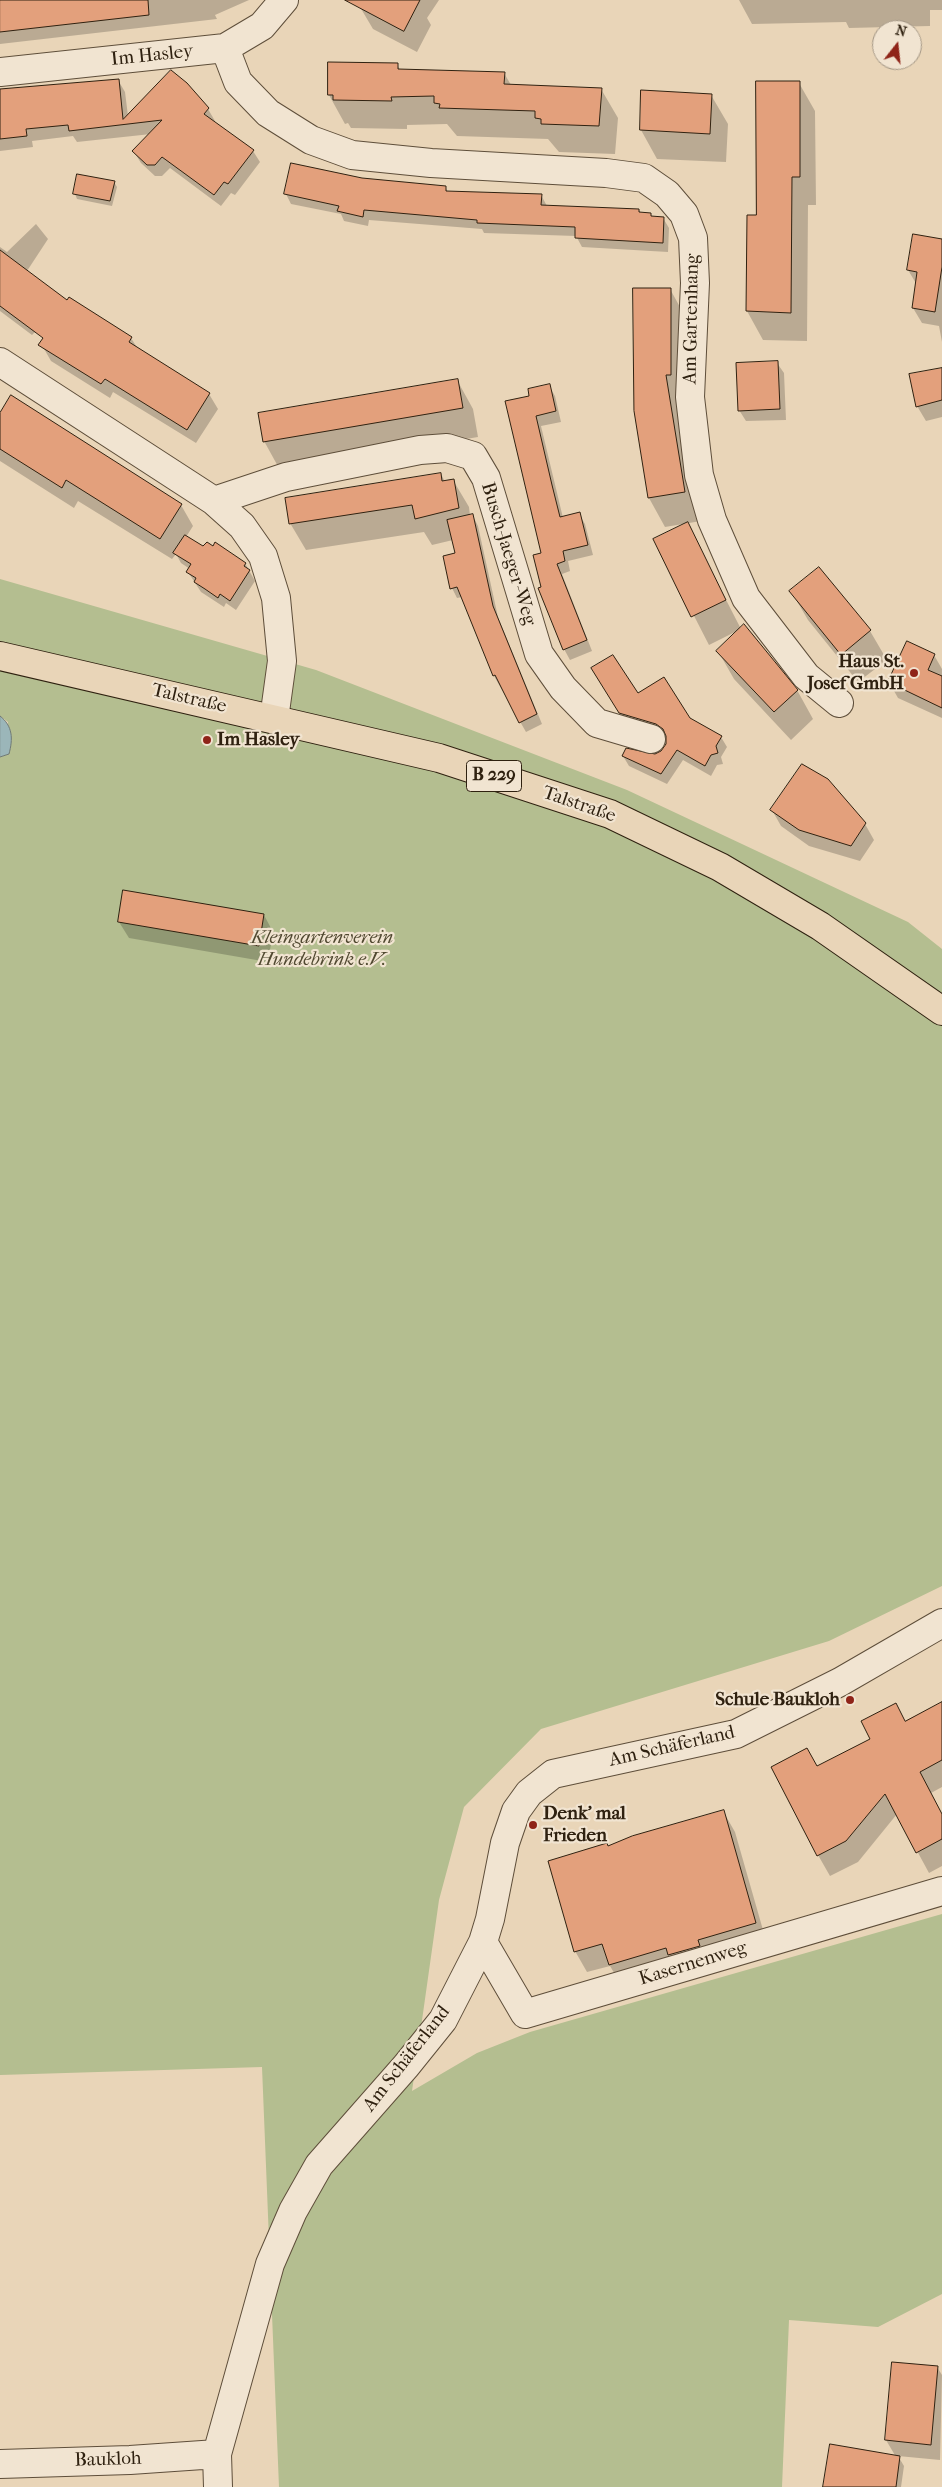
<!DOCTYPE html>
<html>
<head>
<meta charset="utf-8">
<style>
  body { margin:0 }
  #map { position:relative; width:942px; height:2487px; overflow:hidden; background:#e9d5b8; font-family:"IM FELL French Canon",serif }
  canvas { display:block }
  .north { position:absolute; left:872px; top:20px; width:50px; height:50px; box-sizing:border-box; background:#f1e4d1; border:1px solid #a39684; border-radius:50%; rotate:16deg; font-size:14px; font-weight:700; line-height:20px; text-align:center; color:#2f2110 }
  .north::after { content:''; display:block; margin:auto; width:18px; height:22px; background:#8f2418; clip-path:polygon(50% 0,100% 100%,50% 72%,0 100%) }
</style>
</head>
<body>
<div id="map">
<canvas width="942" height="2487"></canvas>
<div class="north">N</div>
</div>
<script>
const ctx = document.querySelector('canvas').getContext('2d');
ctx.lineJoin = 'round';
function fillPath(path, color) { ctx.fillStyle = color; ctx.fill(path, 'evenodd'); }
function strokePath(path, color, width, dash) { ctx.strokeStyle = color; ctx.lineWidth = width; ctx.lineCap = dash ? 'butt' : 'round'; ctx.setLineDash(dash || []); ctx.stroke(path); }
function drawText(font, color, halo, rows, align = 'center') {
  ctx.font = font + ' "IM FELL French Canon",serif'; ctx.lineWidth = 4.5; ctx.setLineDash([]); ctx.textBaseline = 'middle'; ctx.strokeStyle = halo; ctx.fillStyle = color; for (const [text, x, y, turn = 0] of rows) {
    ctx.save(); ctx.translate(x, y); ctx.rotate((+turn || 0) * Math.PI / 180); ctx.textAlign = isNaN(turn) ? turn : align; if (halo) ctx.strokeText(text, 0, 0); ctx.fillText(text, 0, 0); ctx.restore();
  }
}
const green = new Path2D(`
  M 0,579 L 316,670 L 627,790 L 908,922 L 942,949 L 942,1586 L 829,1641 L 541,1729 L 464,1807 L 439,1900 L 412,2091 L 477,2053 L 530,2032 L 942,1914 L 942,2294 L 878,2327 L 789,2320 L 782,2487 L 279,2487 L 262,2067 L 0,2075 L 0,757 L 9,754 L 8,722 L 0,716 Z`);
const water = new Path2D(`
  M 0,716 C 13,726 13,739 9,754 L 0,757 Z`);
const shadow = new Path2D(`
  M 0,0 L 249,0 L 215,15 L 217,19 L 0,44 Z
  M 364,0 L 439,0 L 427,18 L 431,25 L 417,52 L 373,29 L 360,7 Z
  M 739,0 L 942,0 L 942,10 L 930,10 L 930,26 L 849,28 L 846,22 L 752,24 Z
  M 397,64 L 400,70 L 504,73 L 511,85 L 601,89 L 618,118 L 615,154 L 559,152 L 548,139 L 457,136 L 447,124 L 407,125 L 407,129 L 351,128 L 348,123 L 345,124 L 329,95 Z
  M 118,80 L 125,92 L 128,116 L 186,84 L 208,109 L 215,121 L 214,122 L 253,151 L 260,162 L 235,195 L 231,193 L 221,206 L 170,168 L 162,176 L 155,176 L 141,163 L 134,152 L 151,134 L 77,142 L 73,136 L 32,141 L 33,147 L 0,151 L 0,91 Z
  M 799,83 L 815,111 L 816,205 L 808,205 L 807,341 L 763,340 L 747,311 L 757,216 Z
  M 642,91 L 711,95 L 728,124 L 726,162 L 657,159 L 641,130 Z
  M 362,180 L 445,187 L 448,192 L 541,195 L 547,206 L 639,210 L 641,213 L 650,214 L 653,218 L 663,218 L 669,228 L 668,252 L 582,247 L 576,236 L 484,233 L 482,229 L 369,220 L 368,226 L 344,221 L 341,214 L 291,204 L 286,194 Z
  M 114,182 L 117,187 L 112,206 L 77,199 L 75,194 Z
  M 36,224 L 48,239 L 27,271 L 63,304 L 32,335 L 0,311 L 0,247 L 7,252 Z
  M 942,241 L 942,342 L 939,326 L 922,323 L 913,308 L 917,285 L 908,270 Z
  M 670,289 L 686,318 L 701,521 L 665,527 L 649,498 L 635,411 Z
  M 131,338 L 138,349 L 209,394 L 218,409 L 196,443 L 113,392 L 110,398 L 51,361 L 43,347 Z
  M 777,363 L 784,373 L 786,420 L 746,421 L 739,410 Z
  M 942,370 L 942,417 L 926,421 L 917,406 Z
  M 457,380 L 473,409 L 478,437 L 280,470 L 264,441 Z
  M 549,386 L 555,396 L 561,422 L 541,426 L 563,518 L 579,514 L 585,524 L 593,555 L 568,561 L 570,571 L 562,574 L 592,651 L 570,660 L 564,649 L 543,588 L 542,553 L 531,397 Z
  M 0,415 L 181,505 L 193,526 L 186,537 L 204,548 L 245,563 L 251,574 L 255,581 L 236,610 L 226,603 L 224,607 L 201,592 L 188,572 L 190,569 L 181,563 L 176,554 L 172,559 L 78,501 L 74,508 L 0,461 Z
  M 441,474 L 445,482 L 453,480 L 469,507 L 470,516 L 473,516 L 478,526 L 498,617 L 542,724 L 526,732 L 494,676 L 462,597 L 457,598 L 452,588 L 456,554 L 453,540 L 432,545 L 424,532 L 306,550 L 290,523 Z
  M 687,524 L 741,629 L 797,690 L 813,719 L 791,740 L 734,679 L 718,651 L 739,630 L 709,645 L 655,540 Z
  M 819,568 L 870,631 L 887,660 L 858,682 L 808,620 L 791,591 Z
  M 934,655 L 942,669 L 942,718 L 898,698 L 889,682 Z
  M 599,678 L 690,719 L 721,737 L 727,747 L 721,757 L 723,764 L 717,765 L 711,776 L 683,760 L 667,784 L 629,766 L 623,756 L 655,755 L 662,752 L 667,744 L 667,737 L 626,723 Z
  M 772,810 L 865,824 L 874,840 L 860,861 L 809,846 L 781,826 Z
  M 264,915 L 273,932 L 268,962 L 129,938 L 119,922 Z
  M 942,1703 L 942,1787 L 931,1793 L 942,1815 L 942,1866 L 929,1873 L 897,1814 L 858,1862 L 830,1876 L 818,1855 L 817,1768 Z
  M 723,1811 L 735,1832 L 767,1944 L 622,1986 L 610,1966 L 587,1972 L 575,1951 L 608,1847 Z
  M 937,2367 L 942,2375 L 940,2460 L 898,2456 L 904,2466 L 901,2487 L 824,2487 L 896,2457 L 886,2440 Z`);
const building = new Path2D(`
  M 0,0 L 148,0 L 149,15 L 0,32 Z
  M 345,0 L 420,0 L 404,31 Z
  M 328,62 L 398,63 L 398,69 L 505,72 L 504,84 L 602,88 L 599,126 L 541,124 L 541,119 L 535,118 L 535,111 L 439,108 L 440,104 L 434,103 L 434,96 L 391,97 L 392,101 L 333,100 L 333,95 L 328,95 Z
  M 171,70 L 187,83 L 209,108 L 204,114 L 254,150 L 228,184 L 224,182 L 214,195 L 162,157 L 155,165 L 147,165 L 132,151 L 162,120 L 69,131 L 68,125 L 26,129 L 27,136 L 0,139 L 0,89 L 119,79 L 123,119 Z
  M 756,81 L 800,81 L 800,177 L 792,177 L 791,313 L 746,311 L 747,215 L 756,215 Z
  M 641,90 L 712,94 L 710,134 L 640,130 Z
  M 291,163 L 362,178 L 446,186 L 446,191 L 542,194 L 541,205 L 639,209 L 639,212 L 651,213 L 651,216 L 664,217 L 663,243 L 575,238 L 575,227 L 477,223 L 477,220 L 364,210 L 363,217 L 337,211 L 339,206 L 284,194 Z
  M 77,174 L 115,181 L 110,201 L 73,194 Z
  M 913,234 L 942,239 L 942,267 L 935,312 L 912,308 L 917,272 L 907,270 Z
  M 0,250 L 67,300 L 69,297 L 132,337 L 129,342 L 210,393 L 187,430 L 105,379 L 101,384 L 38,345 L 43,338 L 0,306 Z
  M 633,288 L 671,288 L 671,375 L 666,375 L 685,492 L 648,498 L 634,411 Z
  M 778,361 L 780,409 L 738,411 L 736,363 Z
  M 942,368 L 942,400 L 916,407 L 909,374 Z
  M 458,379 L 463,408 L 263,442 L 258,413 Z
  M 550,384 L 556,411 L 536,416 L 552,485 L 560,517 L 580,512 L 588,545 L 563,551 L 565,561 L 557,564 L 587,640 L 563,650 L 538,588 L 541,587 L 533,555 L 541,553 L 505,401 L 529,396 L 528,389 Z
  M 11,395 L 182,504 L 160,539 L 66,480 L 62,488 L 0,449 L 0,413 Z
  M 441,473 L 442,481 L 454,479 L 459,508 L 415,519 L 412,505 L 289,524 L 285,498 Z
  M 473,514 L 493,606 L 537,714 L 519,723 L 495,675 L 493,676 L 457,587 L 450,589 L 443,556 L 455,553 L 447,520 Z
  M 688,522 L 726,600 L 691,617 L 653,539 Z
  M 185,535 L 203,546 L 207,542 L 213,546 L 215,542 L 246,563 L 244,566 L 250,570 L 230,601 L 220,594 L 218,598 L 205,589 L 194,582 L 196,578 L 186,572 L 191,564 L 173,553 Z
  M 819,567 L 871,630 L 841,655 L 789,591 Z
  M 744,624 L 798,690 L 774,712 L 716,651 Z
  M 907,641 L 935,654 L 928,670 L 942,676 L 942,708 L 888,682 Z
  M 613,655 L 638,693 L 664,677 L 690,718 L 722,736 L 716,746 L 718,753 L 711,755 L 705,766 L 677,750 L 661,774 L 622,756 L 626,748 L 655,754 L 661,751 L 666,744 L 666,736 L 663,729 L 656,724 L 619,713 L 591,668 Z
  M 802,764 L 828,779 L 866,823 L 851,846 L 799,830 L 770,810 Z
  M 123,890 L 264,914 L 259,946 L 118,922 Z
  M 942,1702 L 942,1760 L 920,1772 L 942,1814 L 942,1839 L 916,1853 L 885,1794 L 846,1841 L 817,1856 L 771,1767 L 807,1748 L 817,1766 L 870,1739 L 861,1721 L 896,1703 L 905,1721 Z
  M 724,1810 L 756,1923 L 698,1940 L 700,1946 L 668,1955 L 666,1948 L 609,1965 L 602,1944 L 574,1952 L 548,1861 L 607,1843 L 608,1846 L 632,1836 Z
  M 892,2362 L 938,2366 L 931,2445 L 885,2440 Z
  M 830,2444 L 900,2456 L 896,2487 L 823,2487 Z`);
const minor = new Path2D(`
  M 225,48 L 238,82 L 268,113 L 311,140 L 352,155 L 431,163 L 606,173 L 644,178 L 667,194 L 684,214 L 693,238 L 695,283 L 690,397 L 699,475 L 712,520 L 746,598 L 806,676 L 839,703
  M 0,72 L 225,48 L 262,26 L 284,0
  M 0,362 L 214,501 L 242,526 L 263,556 L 276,598 L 282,661 L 274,719
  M 214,501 L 286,477 L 420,450 L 447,448 L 473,456 L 486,478 L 539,654 L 563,688 L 597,723 L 651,739
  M 483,1942 L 525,2014 L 942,1891
  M 0,2464 L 130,2460 L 217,2454
  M 218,2487 L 217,2454 L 270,2264 L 293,2211 L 319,2165 L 406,2066 L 443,2020 L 483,1942 L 490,1919 L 505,1843 L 516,1811 L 529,1793 L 553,1774 L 736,1734 L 840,1682 L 942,1623`);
const major = new Path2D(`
  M 0,656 L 439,758 L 610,814 L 720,867 L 820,926 L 942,1011`);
const markers = [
  [914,673,5,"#8f2418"],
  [207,740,5,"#8f2418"],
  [850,1700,5,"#8f2418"],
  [533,1825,5,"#8f2418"]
];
const shields = [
  [494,776,55]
];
const shieldNames = [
  ["B 229",494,776]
];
const streetNames = [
  ["Im Hasley",152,56,-6],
  ["Am Gartenhang",692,319,-89],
  ["Busch-Jaeger-Weg",508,554,73],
  ["Talstraße",189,699,13],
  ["Talstraße",579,805,19],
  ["Am Schäferland",672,1747,-13],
  ["Kasernenweg",693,1964,-17],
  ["Am Schäferland",407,2059,-52],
  ["Baukloh",108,2460,-2]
];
const poiNames = [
  ["Haus St.",904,662],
  ["Josef GmbH",904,684],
  ["Im Hasley",217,740,"left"],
  ["Schule Baukloh",840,1700],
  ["Denk' mal",543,1814,"left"],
  ["Frieden",543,1836,"left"]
];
const parkNames = [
  ["Kleingartenverein",322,938],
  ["Hundebrink e.V.",322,960]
];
fillPath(green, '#b4be90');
fillPath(water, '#9bb6b9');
strokePath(water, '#707a75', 1);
fillPath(shadow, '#0003');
fillPath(building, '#e3a07c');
strokePath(building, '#2f2110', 1);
strokePath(minor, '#5e4e3a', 30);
strokePath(major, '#2f2110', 30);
strokePath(minor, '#f1e4d1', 28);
strokePath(major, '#e9d5b8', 28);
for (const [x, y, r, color] of markers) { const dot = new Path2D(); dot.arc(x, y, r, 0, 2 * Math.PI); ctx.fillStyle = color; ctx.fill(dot); strokePath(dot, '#f1e4d1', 2); }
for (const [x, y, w] of shields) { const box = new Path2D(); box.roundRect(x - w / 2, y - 15.5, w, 31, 4); ctx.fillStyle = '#f1e4d1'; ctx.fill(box); strokePath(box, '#2f2110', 1); }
drawText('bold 18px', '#2f2110', null, shieldNames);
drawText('19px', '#2f2110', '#f1e4d1', streetNames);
drawText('bold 19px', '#2f2110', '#f1e4d1', poiNames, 'right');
drawText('italic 19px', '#504830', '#f1e4d1', parkNames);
</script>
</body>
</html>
